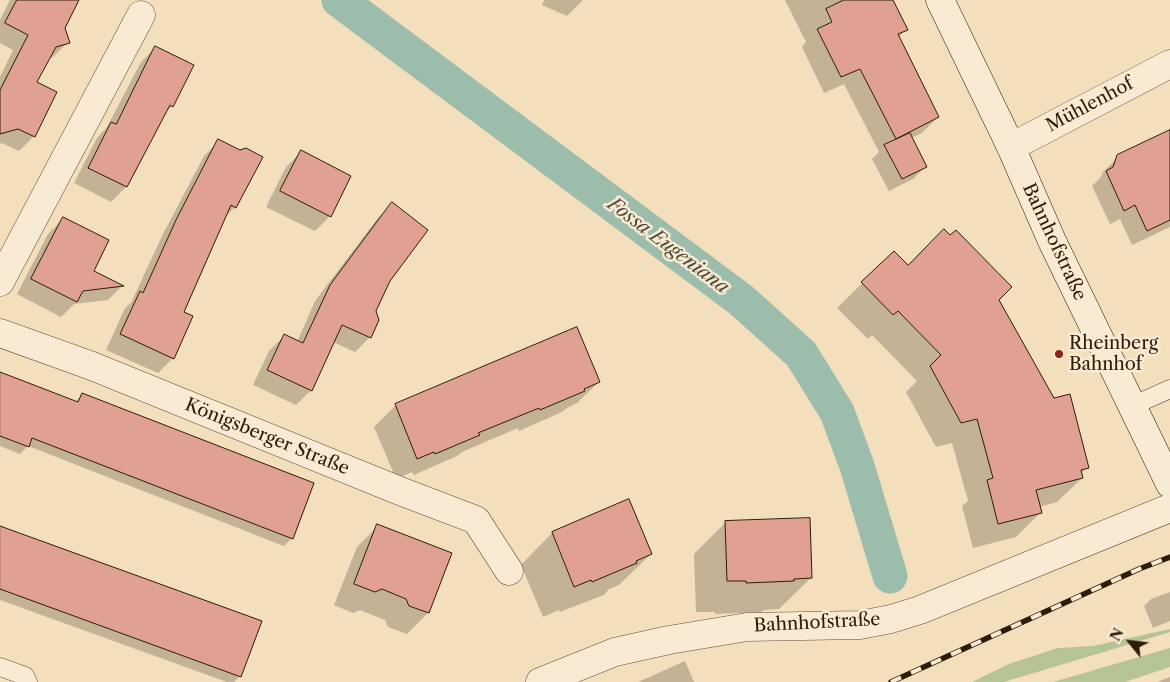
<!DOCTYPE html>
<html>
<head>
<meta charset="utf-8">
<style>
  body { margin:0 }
  #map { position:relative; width:1170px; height:682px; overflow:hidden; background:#f4dfbc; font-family:"Libre Caslon Text",serif }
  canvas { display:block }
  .north { position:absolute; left:1105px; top:617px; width:50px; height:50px; -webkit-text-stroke:4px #f8ead3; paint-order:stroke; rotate:299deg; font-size:14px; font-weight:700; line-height:20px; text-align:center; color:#2d1c09 }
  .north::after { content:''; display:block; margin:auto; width:18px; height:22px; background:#2d1c09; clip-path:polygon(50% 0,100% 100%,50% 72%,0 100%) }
</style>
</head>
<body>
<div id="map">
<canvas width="1170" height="682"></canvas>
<div class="north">N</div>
</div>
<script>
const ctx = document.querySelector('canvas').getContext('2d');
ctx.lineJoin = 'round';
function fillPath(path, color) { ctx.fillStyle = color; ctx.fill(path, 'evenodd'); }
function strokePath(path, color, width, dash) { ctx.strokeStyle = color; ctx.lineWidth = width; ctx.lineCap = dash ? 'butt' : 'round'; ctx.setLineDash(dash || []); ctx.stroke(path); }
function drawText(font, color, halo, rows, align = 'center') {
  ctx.font = font + ' "Libre Caslon Text",serif'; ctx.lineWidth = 5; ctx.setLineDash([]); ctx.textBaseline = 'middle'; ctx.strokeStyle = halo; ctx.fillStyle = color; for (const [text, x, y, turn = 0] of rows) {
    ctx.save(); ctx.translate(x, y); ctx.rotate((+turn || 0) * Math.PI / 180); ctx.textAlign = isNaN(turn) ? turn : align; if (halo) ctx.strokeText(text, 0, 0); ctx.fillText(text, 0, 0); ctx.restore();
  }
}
const green = new Path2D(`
  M 1170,629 L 1170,632 L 1004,682 L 972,682 L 1009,664 L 1058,648 L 1093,646 Z
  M 1170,648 L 1170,667 L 1125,682 L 1053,682 Z`);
const shadow = new Path2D(`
  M 10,0 L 67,0 L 64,28 L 68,42 L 53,57 L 48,59 L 35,83 L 34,136 L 19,151 L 2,143 L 0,144 L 0,77 L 13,50 L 0,43 L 0,20 Z
  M 544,0 L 583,0 L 567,16 L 542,5 Z
  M 785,0 L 892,0 L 906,29 L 899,37 L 938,117 L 922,133 L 911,138 L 926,166 L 913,179 L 889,191 L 872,159 L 879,152 L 844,84 L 824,93 L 802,47 L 806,42 Z
  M 156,47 L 172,106 L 163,115 L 126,187 L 111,202 L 74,183 L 97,138 L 107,127 L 141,62 Z
  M 1170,132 L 1170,227 L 1132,245 L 1120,219 L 1110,224 L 1092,186 L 1101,177 L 1103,172 L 1118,157 Z
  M 219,141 L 235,207 L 224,218 L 182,312 L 173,358 L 158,373 L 106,350 L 125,308 L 131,303 L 162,236 L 204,156 Z
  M 301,152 L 350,177 L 330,216 L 315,231 L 266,207 L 286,167 Z
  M 392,204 L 389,280 L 374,311 L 370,337 L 355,352 L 333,342 L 311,390 L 296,405 L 253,385 L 269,351 L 284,336 L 297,342 L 315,301 L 377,219 Z
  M 63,219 L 92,271 L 122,286 L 108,300 L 74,304 L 61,317 L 17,294 L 48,234 Z
  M 894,252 L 908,267 L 998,300 L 1087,467 L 1081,474 L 1082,478 L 1057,502 L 1039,507 L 1041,512 L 1016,537 L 973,548 L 962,506 L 968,501 L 952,443 L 936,447 L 906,392 L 917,381 L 872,335 L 868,339 L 837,308 Z
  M 577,329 L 599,382 L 577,403 L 567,408 L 562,412 L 519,431 L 518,428 L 462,452 L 457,456 L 414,475 L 412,472 L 396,479 L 374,427 L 395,406 Z
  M 0,374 L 75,402 L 82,395 L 292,538 L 284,546 L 28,446 L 20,454 L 0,446 Z
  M 628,501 L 651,554 L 619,585 L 609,589 L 604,595 L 560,612 L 559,610 L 543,617 L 521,565 L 552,533 Z
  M 725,523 L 811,578 L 779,609 L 764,610 L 761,612 L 715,614 L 715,612 L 696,612 L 694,554 Z
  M 378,526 L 428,613 L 407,634 L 388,627 L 385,620 L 360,610 L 353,613 L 334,605 L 357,547 Z
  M 0,528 L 240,676 L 234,682 L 227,682 L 0,600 Z
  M 1170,592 L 1170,621 L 1153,628 L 1144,606 L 1151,599 Z
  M 685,661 L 694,682 L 638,682 Z
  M 1170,677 L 1170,682 L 1157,682 Z`);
const canal = new Path2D(`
  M 339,0 L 741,300 L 801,354 L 837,412 L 857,466 L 890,576`);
const building = new Path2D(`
  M 17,0 L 79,0 L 65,28 L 70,43 L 56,47 L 37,82 L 57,92 L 35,137 L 18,129 L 0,134 L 0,90 L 28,35 L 5,23 Z
  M 844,0 L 893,0 L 908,30 L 898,34 L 939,117 L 896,139 L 860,69 L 841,77 L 817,29 L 832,22 L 826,9 Z
  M 155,46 L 194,65 L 173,107 L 170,105 L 127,187 L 88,168 L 111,122 L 116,124 Z
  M 1170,130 L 1170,220 L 1147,231 L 1135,205 L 1124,211 L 1106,171 L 1113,167 L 1117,155 Z
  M 910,133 L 927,167 L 902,179 L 884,145 Z
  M 218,139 L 240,150 L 246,148 L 263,157 L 236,208 L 231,205 L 184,312 L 193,316 L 174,359 L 120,334 L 140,291 L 143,293 L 176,220 Z
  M 301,150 L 351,176 L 331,217 L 280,191 Z
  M 392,202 L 428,230 L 390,281 L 376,311 L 379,320 L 371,338 L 342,325 L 312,391 L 267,370 L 284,334 L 303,343 L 330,285 Z
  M 63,217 L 109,240 L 94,271 L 124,286 L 83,291 L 77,302 L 31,279 Z
  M 944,229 L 950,235 L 956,230 L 1012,287 L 999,300 L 1054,398 L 1070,394 L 1089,468 L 1081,470 L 1083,478 L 1036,490 L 1042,513 L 998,524 L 987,480 L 993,478 L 977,419 L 961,423 L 930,366 L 941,355 L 898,311 L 893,315 L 861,282 L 894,251 L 908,265 Z
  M 577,327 L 600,382 L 584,389 L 585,391 L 540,410 L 539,408 L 478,433 L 480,435 L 435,454 L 434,452 L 417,459 L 395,404 Z
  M 0,372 L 78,402 L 82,393 L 314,483 L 293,539 L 32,438 L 29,447 L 0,436 Z
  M 629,499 L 652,554 L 636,561 L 637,563 L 592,582 L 591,580 L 574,587 L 552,532 Z
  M 810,518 L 812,578 L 794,579 L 794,581 L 746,583 L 746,581 L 727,581 L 725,521 Z
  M 377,524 L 452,553 L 429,613 L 409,606 L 406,599 L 382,589 L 375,592 L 354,584 Z
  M 0,526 L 262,621 L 241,677 L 0,589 Z`);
const lane = new Path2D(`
  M 1132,406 L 1170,389
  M 0,667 L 25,676 L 28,682`);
const street = new Path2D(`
  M 1011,147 L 1170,64
  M 0,282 L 141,15
  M 0,333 L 92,366 L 400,491 L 476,520 L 509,571
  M 540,682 L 615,652 L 669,640 L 747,627 L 860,625 L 891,619 L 920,610 L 1170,508`);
const secondary = new Path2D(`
  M 940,0 L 1011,147 L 1052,241 L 1170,484`);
const rail = new Path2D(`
  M 891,682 L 1139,569 L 1170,557`);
const markers = [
  [1059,354,5,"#8f2418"]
];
const streetNames = [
  ["Mühlenhof",1090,105,-28],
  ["Bahnhofstraße",1054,242,65],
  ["Königsberger Straße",267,437,22],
  ["Bahnhofstraße",817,623,-3]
];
const poiNames = [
  ["Rheinberg",1069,344],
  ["Bahnhof",1069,365]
];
const waterNames = [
  ["Fossa Eugeniana",668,246,37]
];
fillPath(green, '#b5c395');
fillPath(shadow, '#0003');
strokePath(canal, '#9cbdac', 35);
fillPath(building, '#e0a093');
strokePath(building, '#2d1c09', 1);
strokePath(lane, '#5f4d36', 19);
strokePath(street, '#5f4d36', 29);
strokePath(secondary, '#2d1c09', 29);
strokePath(lane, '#f8ead3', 18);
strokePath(street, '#f8ead3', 28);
strokePath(secondary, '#f8ead3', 28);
strokePath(rail, '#2d1c09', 5.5);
strokePath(rail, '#f8ead3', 4, [11]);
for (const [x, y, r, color] of markers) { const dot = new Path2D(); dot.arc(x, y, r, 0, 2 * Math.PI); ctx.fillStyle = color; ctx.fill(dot); strokePath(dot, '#f8ead3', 2); }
drawText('18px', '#2d1c09', '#f8ead3', streetNames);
drawText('18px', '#2d1c09', '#f8ead3', poiNames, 'left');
drawText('italic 19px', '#4e4c3a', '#f8ead3', waterNames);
</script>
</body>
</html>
